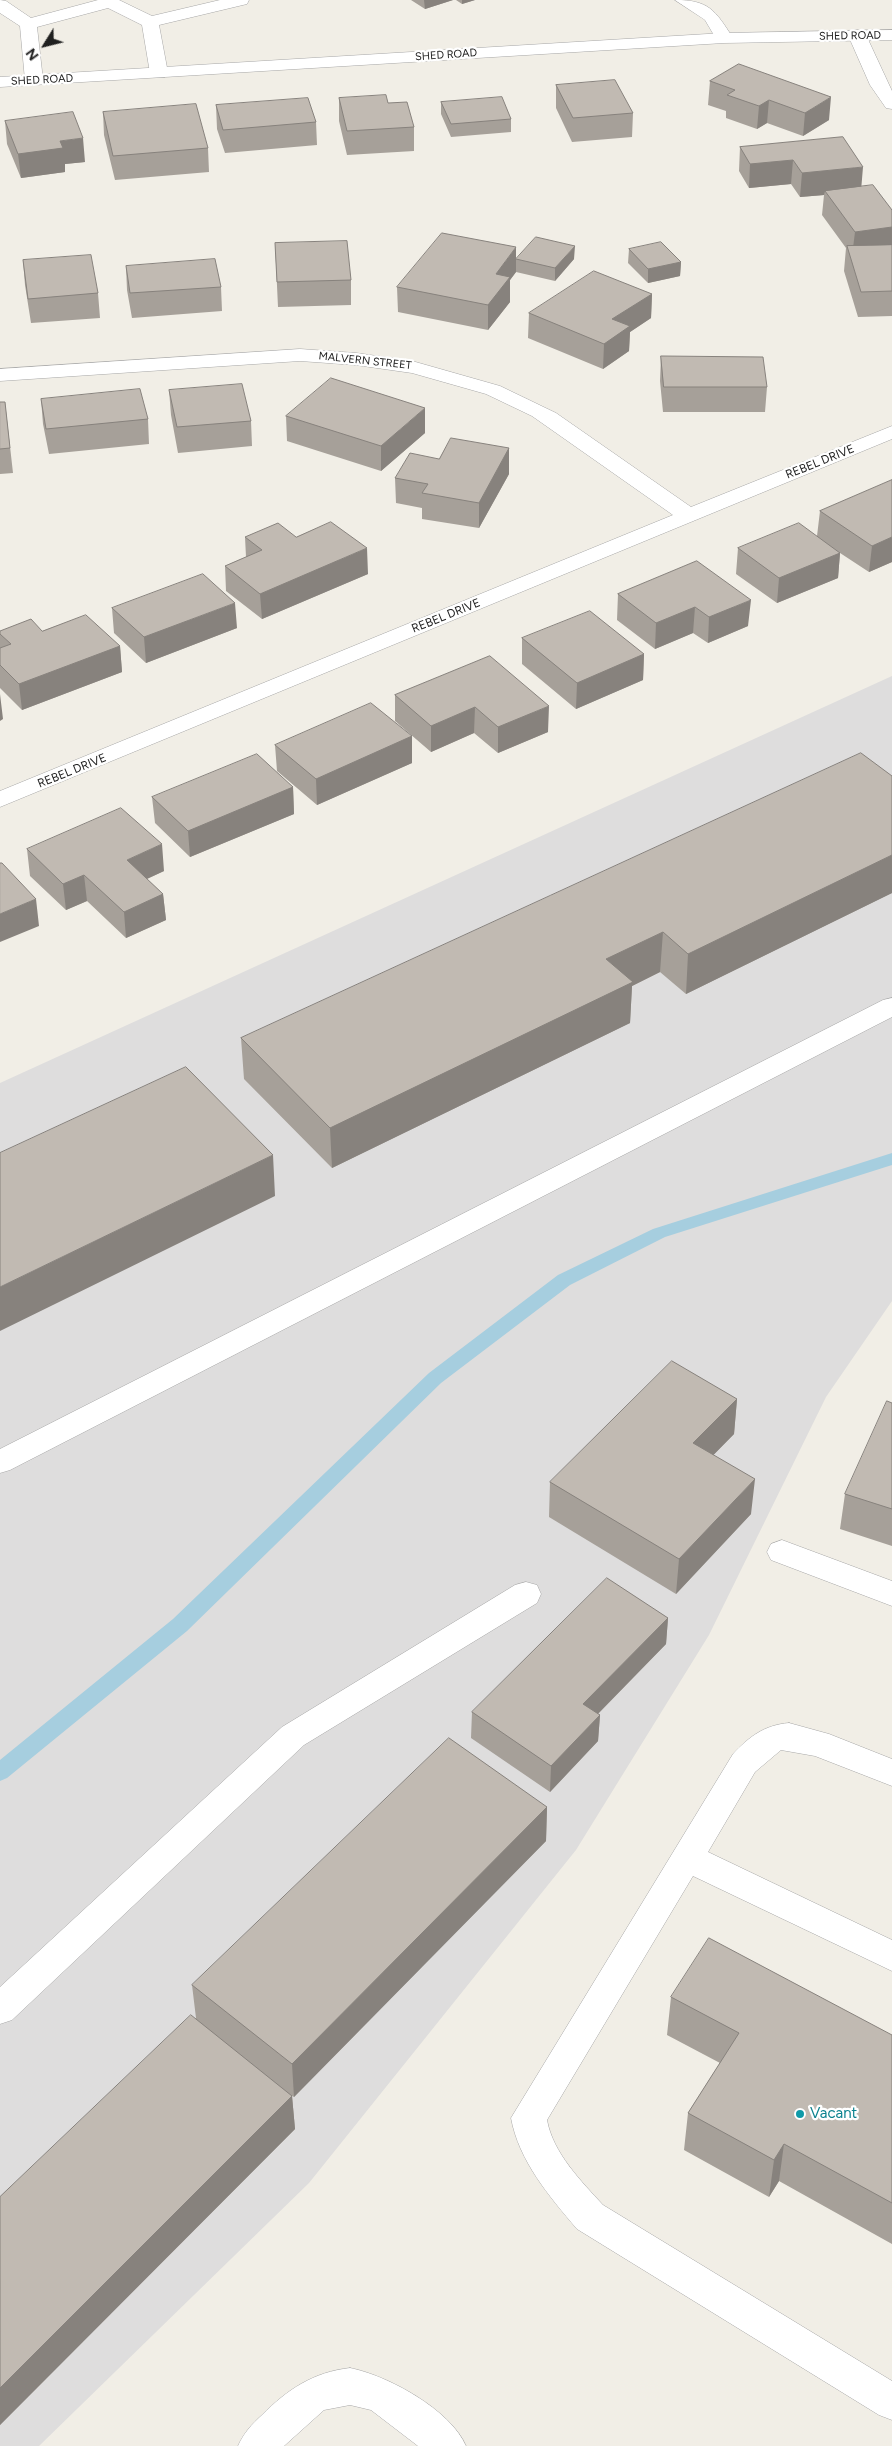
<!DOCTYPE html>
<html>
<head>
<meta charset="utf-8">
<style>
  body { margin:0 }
  #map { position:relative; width:892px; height:2446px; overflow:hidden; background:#f1eee6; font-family:Figtree,sans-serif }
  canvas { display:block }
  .north { position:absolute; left:20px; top:20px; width:50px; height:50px; -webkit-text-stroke:4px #fff; paint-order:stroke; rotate:234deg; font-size:14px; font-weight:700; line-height:20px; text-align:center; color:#202020 }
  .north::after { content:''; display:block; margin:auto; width:18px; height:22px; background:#202020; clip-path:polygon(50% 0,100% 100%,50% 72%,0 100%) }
</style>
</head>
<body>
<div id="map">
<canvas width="892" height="2446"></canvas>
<div class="north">N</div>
</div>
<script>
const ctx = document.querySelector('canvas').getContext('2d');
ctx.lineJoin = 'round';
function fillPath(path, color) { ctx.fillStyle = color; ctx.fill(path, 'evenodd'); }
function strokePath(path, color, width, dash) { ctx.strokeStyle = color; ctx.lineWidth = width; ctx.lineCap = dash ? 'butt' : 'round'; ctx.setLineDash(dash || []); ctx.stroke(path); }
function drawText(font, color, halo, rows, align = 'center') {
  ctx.font = font + ' Figtree,sans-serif'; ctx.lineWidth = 4.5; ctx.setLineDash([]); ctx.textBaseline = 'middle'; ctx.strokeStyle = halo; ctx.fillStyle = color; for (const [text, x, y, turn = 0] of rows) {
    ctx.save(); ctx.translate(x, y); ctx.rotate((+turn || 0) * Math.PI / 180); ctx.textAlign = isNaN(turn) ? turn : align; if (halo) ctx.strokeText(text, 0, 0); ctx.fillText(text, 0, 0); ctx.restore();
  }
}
const residential = new Path2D(`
  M 892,676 L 892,1301 L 826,1397 L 709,1635 L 576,1850 L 309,2183 L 39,2446 L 0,2446 L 0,1083 Z`);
const stream = new Path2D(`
  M 892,1153 L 892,1165 L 665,1237 L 570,1285 L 441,1383 L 187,1631 L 7,1778 L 0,1781 L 0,1760 L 173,1619 L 429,1373 L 558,1275 L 653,1229 Z`);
const service = new Path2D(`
  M 0,0 L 6,1 L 31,18 L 98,0 L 119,0 L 152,16 L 220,0 L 249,0 L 247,4 L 159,25 L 168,73 L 165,77 L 153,77 L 150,73 L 142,25 L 108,8 L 37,27 L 43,80 L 40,84 L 28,84 L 25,80 L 20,26 L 0,13 Z
  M 892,998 L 892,1017 L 10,1470 L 0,1473 L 0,1449 L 883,1000 Z
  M 782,1540 L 892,1581 L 892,1606 L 771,1560 L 767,1552 L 771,1544 Z
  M 526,1582 L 537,1585 L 541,1594 L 537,1603 L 304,1745 L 12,2020 L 0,2024 L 0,1987 L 282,1727 L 515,1585 Z
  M 789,1723 L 829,1734 L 892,1759 L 892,1786 L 815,1756 L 781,1750 L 755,1772 L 708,1852 L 892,1940 L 892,1971 L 693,1876 L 547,2120 C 553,2153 581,2181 603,2205 L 892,2381 L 892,2420 L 879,2415 L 577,2229 C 549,2196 519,2161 511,2118 L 733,1754 C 749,1737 764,1725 789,1723 Z
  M 350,2368 C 387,2375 451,2410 466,2446 L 418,2446 L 371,2410 L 350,2405 L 324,2410 L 284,2446 L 238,2446 C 244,2433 251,2425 262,2415 C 287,2390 313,2372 350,2368 Z`);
const minor = new Path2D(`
  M 675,0 C 709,0 715,10 733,38 L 730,42 L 718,42 L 705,20 Z
  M 857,30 L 863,31 L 866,35 L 892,91 L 892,109 L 886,108 L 870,85 L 848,35 L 851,31 Z
  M 300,349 L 356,353 L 412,361 L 500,386 L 556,413 L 691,507 L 892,426 L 892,439 L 0,807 L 0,791 L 673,515 L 532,416 L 486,394 L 412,373 L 356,365 L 300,361 L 0,381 L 0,369 Z`);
const tertiary = new Path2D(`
  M 892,30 L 892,40 L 724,43 L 0,87 L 0,77 L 724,33 Z`);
const wall = new Path2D(`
  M 411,0 L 453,0 L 425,9 Z
  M 456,0 L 475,0 L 462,4 Z
  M 739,64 L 829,120 L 803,136 L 767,123 L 757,129 L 726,118 L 726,111 L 708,105 L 710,81 Z
  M 556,85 L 633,113 L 632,137 L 572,142 L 556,108 Z
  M 339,98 L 388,103 L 414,127 L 414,151 L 347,155 L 339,121 Z
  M 441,102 L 511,119 L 511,132 L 451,137 L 441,114 Z
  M 216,105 L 316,122 L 317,145 L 225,153 L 217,129 Z
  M 103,112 L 208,148 L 209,172 L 115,180 L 104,135 Z
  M 5,121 L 85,162 L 65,164 L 65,172 L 21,178 L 7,144 Z
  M 843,137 L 861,187 L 892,210 L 892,316 L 858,317 L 844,271 L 846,248 L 822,215 L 824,195 L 800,197 L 791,184 L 749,188 L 739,171 L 740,147 Z
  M 275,243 L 351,280 L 351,305 L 278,307 Z
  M 629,249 L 681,262 L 680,276 L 648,283 L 628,263 Z
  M 516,259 L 574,259 L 555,281 L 516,272 L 510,280 L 510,302 L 488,330 L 398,312 L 397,287 Z
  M 23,260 L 98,293 L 100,318 L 31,323 L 25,285 Z
  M 126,266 L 221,287 L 222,311 L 132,318 L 127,290 Z
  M 652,294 L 651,318 L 630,332 L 629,351 L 603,369 L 528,338 L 529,313 Z
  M 661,356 L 767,387 L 765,412 L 663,412 L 660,381 Z
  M 169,390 L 251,421 L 252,446 L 178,453 L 171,415 Z
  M 41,399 L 148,419 L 149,444 L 49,454 L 43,424 Z
  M 0,402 L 5,402 L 13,473 L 0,474 Z
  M 286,416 L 425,433 L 381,471 L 287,441 Z
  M 509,448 L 509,474 L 479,528 L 422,519 L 422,508 L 396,503 L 395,478 L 439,459 Z
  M 892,480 L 892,562 L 869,572 L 837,551 L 840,553 L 838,578 L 777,603 L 736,574 L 738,548 L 817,536 L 820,511 Z
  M 245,537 L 296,537 L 368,574 L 262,619 L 226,591 L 225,566 L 246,557 Z
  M 697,561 L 748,626 L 708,643 L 693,633 L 655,649 L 617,620 L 618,594 Z
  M 112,608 L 237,628 L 146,663 L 114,633 Z
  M 0,631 L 120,646 L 122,672 L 22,710 L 0,688 Z
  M 522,638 L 644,654 L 643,680 L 576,709 L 522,664 Z
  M 490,656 L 548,732 L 498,753 L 474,733 L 431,752 L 395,721 L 395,695 Z
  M 412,736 L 412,763 L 317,805 L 277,771 L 275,745 Z
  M 892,776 L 892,893 L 686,994 L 660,972 L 632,986 L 630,1023 L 332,1168 L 244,1079 L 241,1038 Z
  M 293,787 L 294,814 L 190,857 L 155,823 L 152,797 Z
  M 27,849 L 164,871 L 147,879 L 163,894 L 166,920 L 126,938 L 87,901 L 66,910 L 30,876 Z
  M 737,1399 L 734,1434 L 713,1455 L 751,1514 L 676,1594 L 549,1517 L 550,1482 Z
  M 892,1403 L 892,1546 L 840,1529 L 845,1494 Z
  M 668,1618 L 666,1644 L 598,1714 L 600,1715 L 598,1741 L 550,1792 L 471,1738 L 472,1712 Z
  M 547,1807 L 546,1841 L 294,2097 L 292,2096 L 295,2129 L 0,2425 L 0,2197 L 196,2018 L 192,1985 Z
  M 671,1997 L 892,2035 L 892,2244 L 779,2181 L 769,2197 L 684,2150 L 688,2113 L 720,2063 L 667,2035 Z`);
const shadedWall = new Path2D(`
  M 424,0 L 453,0 L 425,9 Z
  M 462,0 L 475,0 L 462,4 Z
  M 831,97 L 829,120 L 803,136 L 805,113 Z
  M 769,100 L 767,123 L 757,129 L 759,106 Z
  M 83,138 L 85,162 L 65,164 L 65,172 L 21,178 L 18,154 L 60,141 Z
  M 793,160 L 791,184 L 749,188 L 750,164 Z
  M 863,167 L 861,191 L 825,191 L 824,195 L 800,197 L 802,173 Z
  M 892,227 L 892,251 L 852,256 L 855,232 Z
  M 575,246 L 574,259 L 555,281 L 555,268 Z
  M 516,247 L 516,272 L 510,280 L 510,302 L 488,330 L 488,305 L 496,274 Z
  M 681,262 L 680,276 L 648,283 L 648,269 Z
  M 652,294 L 651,318 L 630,332 L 629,351 L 603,369 L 604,344 L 612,319 Z
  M 425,408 L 425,433 L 381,471 L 381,446 Z
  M 509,448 L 509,474 L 479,528 L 479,503 Z
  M 892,537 L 892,562 L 869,572 L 872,546 Z
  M 367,548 L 368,574 L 262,619 L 260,594 Z
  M 840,553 L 838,578 L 777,603 L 779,578 Z
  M 751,600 L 748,626 L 708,643 L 709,617 Z
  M 235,603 L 237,628 L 146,663 L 144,637 Z
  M 695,607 L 693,633 L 655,649 L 656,623 Z
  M 120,646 L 122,672 L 22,710 L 19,684 Z
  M 644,654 L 643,680 L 576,709 L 577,683 Z
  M 0,694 L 3,719 L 0,721 Z
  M 549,706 L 548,732 L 498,753 L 498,727 Z
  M 475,707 L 474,733 L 431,752 L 431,726 Z
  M 412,736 L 412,763 L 317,805 L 316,779 Z
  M 293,787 L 294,814 L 190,857 L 188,831 Z
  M 162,844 L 164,871 L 129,887 L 127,860 Z
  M 892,855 L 892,893 L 686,994 L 688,954 Z
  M 84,875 L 87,901 L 66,910 L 63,884 Z
  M 163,894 L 166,920 L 126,938 L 124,912 Z
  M 36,899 L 39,926 L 0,942 L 0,914 Z
  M 663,932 L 660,972 L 632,986 L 630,1023 L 332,1168 L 330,1128 L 606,959 Z
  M 273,1155 L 275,1196 L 0,1331 L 0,1287 Z
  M 737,1399 L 734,1434 L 690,1479 L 693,1443 Z
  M 755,1479 L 751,1514 L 676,1594 L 679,1559 Z
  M 668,1618 L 666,1644 L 582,1730 L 583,1704 Z
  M 600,1715 L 598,1741 L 550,1792 L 551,1766 Z
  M 547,1807 L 546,1841 L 294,2097 L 292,2064 Z
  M 292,2096 L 295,2129 L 0,2425 L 0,2388 Z
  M 784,2144 L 779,2181 L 769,2197 L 774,2160 Z`);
const building = new Path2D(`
  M 739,64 L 831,97 L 805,113 L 769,100 L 759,106 L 727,95 L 735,90 L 710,81 Z
  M 615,80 L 633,113 L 573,118 L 556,85 Z
  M 386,95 L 388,103 L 407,102 L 414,127 L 347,131 L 339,98 Z
  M 502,97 L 511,119 L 451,124 L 441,102 Z
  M 308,98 L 316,122 L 223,130 L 216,105 Z
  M 196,104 L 208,148 L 113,156 L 103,112 Z
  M 73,112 L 83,138 L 60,141 L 63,148 L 18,154 L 5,121 Z
  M 843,137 L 863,167 L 802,173 L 793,160 L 750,164 L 740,147 Z
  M 873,185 L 892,210 L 892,227 L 855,232 L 825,191 Z
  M 442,233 L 516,247 L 496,274 L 510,277 L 488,305 L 397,287 Z
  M 536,237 L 575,246 L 555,268 L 516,259 Z
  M 347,241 L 351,280 L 277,282 L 275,243 Z
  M 661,242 L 681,262 L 648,269 L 629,249 Z
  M 892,245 L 892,291 L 861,292 L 847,246 Z
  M 91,255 L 98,293 L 28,299 L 23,260 Z
  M 215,259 L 221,287 L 130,293 L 126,266 Z
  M 594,271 L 652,294 L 612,319 L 630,326 L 604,344 L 529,313 Z
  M 661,356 L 763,357 L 767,387 L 664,387 Z
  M 331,378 L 425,408 L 381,446 L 286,416 Z
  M 242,384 L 251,421 L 177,427 L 169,390 Z
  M 140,389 L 148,419 L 46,429 L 41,399 Z
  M 0,402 L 5,402 L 10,448 L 0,449 Z
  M 451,438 L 509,448 L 479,503 L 422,493 L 428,484 L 395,478 L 410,453 L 439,459 Z
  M 892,480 L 892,537 L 872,546 L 820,511 Z
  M 331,522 L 367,548 L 260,594 L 225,566 L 262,550 L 245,537 L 278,523 L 296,537 Z
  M 799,523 L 840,553 L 779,578 L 738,548 Z
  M 697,561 L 751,600 L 709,617 L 695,607 L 656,623 L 618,594 Z
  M 203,574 L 235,603 L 144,637 L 112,608 Z
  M 590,611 L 644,654 L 577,683 L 522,638 Z
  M 86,615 L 120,646 L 19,684 L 0,665 L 0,648 L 11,644 L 0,634 L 0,631 L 31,619 L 42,631 Z
  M 490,656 L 549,706 L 498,727 L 475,707 L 431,726 L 395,695 Z
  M 371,703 L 412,736 L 316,779 L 275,745 Z
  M 861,753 L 892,776 L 892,855 L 688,954 L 663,932 L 606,959 L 633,982 L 330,1128 L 241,1038 Z
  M 257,754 L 293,787 L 188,831 L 152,797 Z
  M 121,808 L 162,844 L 127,860 L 163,894 L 124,912 L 84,875 L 63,884 L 27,849 Z
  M 0,863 L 2,863 L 36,899 L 0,914 Z
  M 186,1067 L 273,1155 L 0,1287 L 0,1153 Z
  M 672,1361 L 737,1399 L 693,1443 L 755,1479 L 679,1559 L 550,1482 Z
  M 887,1401 L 892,1403 L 892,1509 L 845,1494 Z
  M 607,1578 L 668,1618 L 583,1704 L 600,1715 L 551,1766 L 472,1712 Z
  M 449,1738 L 547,1807 L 292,2064 L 192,1985 Z
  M 709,1938 L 892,2035 L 892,2203 L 784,2144 L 774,2160 L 688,2113 L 739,2033 L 671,1997 Z
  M 191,2015 L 292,2096 L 0,2388 L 0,2197 Z`);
const markers = [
  [800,2114,5,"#0f9aa8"]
];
const farStreetnames = [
  ["SHED ROAD",850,36,-1],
  ["SHED ROAD",446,55,-4],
  ["SHED ROAD",42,80,-3],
  ["MALVERN STREET",365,361,6]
];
const streetNames = [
  ["REBEL DRIVE",820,462,-22],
  ["REBEL DRIVE",446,616,-22],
  ["REBEL DRIVE",72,771,-22]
];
const nearCulturenames = [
  ["Vacant",810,2114]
];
fillPath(residential, '#dedddd');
fillPath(stream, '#a6cedf');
strokePath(service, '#a7a7a7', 1);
strokePath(minor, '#a7a7a7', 1);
strokePath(tertiary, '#a7a7a7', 1);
fillPath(service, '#fff');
fillPath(minor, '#fff');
fillPath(tertiary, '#fff');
fillPath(wall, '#a6a099');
fillPath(shadedWall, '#87827d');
fillPath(building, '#c1bab2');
strokePath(building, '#87827d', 1);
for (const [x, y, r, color] of markers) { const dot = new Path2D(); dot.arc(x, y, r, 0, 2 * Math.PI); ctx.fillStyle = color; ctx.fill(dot); strokePath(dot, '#fff', 2); }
drawText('11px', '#202020', '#fff', farStreetnames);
drawText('12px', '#202020', '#fff', streetNames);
drawText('15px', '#0d838f', '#fff', nearCulturenames, 'left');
</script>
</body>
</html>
